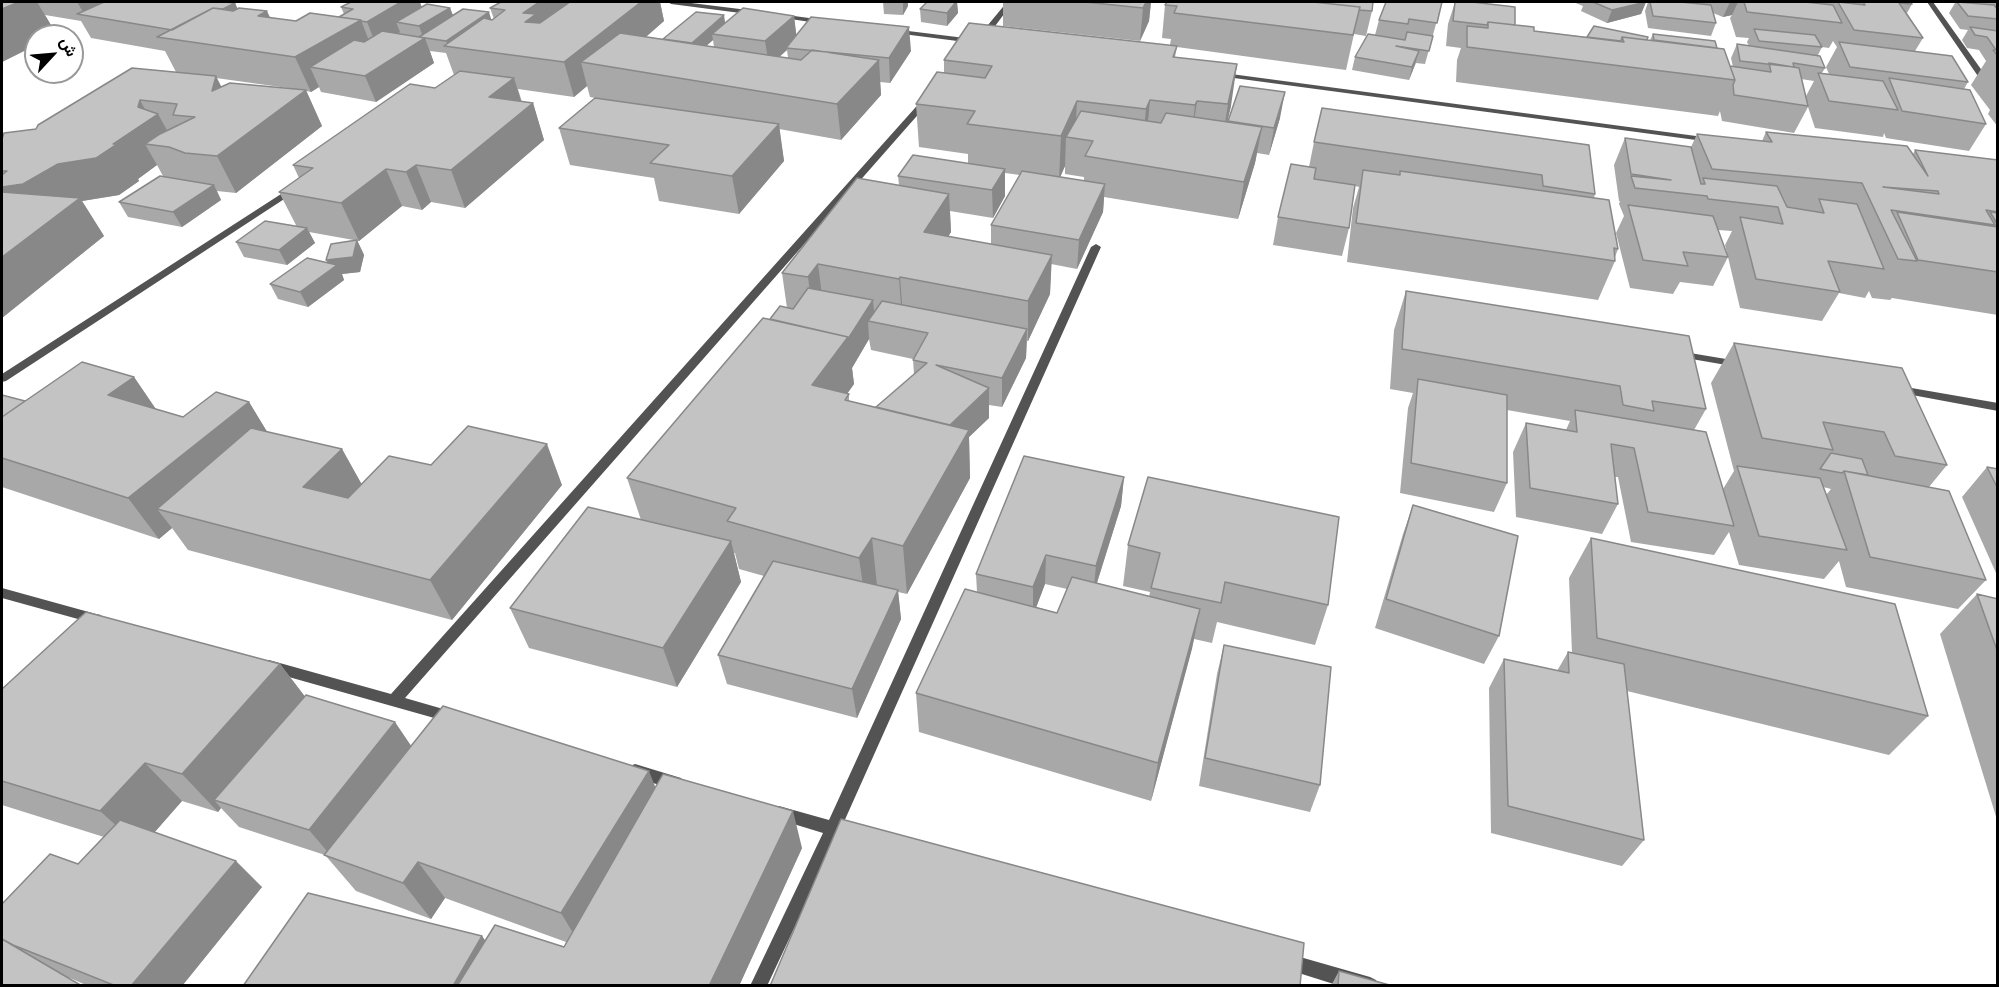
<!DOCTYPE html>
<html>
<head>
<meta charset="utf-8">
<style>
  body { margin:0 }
  #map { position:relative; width:1999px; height:987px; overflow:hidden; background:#fff; font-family:"Nunito Sans",Vazirmatn,sans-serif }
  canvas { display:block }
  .frame { position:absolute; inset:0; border:3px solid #000; pointer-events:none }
  .north { position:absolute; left:24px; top:24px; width:60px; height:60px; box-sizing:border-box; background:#fff; border:2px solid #999; border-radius:50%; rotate:64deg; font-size:16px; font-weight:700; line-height:24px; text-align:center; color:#000 }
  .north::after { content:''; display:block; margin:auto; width:21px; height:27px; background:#000; clip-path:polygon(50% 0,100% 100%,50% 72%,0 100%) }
</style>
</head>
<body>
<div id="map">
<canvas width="1999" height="987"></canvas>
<div class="frame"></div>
<div class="north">ش</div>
</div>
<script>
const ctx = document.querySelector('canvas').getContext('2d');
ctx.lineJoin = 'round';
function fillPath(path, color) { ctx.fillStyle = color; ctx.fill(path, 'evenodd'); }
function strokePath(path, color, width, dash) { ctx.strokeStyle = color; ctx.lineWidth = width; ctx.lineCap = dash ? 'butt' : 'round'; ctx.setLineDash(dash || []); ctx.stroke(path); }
const minor = new Path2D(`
  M 1007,2 L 1013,2 L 984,41 L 978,41 L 978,37 Z
  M 1927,2 L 1933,2 L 1998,93 L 1998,101 L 1995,101 Z
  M 923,99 L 930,101 L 405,698 L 457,713 L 459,717 L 457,721 L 452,723 L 264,670 L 262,666 L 264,662 L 269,660 L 391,694 Z
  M 295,185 L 298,186 L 298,190 L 6,381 L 2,382 L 2,374 Z
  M 1096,244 L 1101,247 L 843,824 L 858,829 L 860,834 L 858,839 L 852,841 L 837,837 L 767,986 L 750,986 L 823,833 L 774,818 L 771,813 L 774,808 L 779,806 L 829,820 L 1091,247 Z
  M 1678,351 L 1738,361 L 1743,364 L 1738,367 L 1674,356 L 1673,354 L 1674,352 Z
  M 1900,386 L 1998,403 L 1998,411 L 1896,392 L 1895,390 Z
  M 2,588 L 96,614 L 101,615 L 103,619 L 101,623 L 96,624 L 2,598 Z
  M 635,764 L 681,778 L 684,783 L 681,788 L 676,790 L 630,776 L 628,771 L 630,766 Z
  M 1286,953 L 1370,977 L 1376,980 L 1378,986 L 1340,986 L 1286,969 L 1280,967 L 1278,961 L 1280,955 Z`);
const tertiary = new Path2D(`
  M 668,2 L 683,2 L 756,11 L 759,13 L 756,15 L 671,4 Z
  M 779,14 L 824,20 L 828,22 L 824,24 L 777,17 L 777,15 Z
  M 892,29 L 973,39 L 977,41 L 973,43 L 895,33 L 891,31 Z
  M 1216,72 L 1711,138 L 1715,140 L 1711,142 L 1219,76 L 1216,76 Z`);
const wall = new Path2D(`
  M 2,2 L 224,2 L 235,3 L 237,9 L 270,18 L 296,21 L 339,17 L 344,14 L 341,7 L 450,8 L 453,15 L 492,20 L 494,19 L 490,8 L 501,2 L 660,2 L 664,21 L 646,37 L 663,39 L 725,23 L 794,16 L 796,35 L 911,51 L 890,83 L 880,82 L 881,95 L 841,140 L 779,129 L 784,161 L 739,214 L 659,201 L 654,178 L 570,165 L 559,128 L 595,98 L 590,97 L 587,86 L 574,97 L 518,89 L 522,102 L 533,103 L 544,140 L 465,208 L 431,202 L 422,210 L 402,206 L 359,241 L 309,232 L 315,243 L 287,265 L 244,257 L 236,242 L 297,227 L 279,192 L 299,178 L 293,165 L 435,88 L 454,75 L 446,53 L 430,51 L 434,63 L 376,102 L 321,92 L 319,87 L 311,92 L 306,91 L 322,126 L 236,193 L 217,191 L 221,200 L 182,227 L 128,217 L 119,202 L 163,176 L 157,165 L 138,179 L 139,181 L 119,195 L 82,201 L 104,236 L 2,318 L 2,139 L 36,129 L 194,74 L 176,72 L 165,51 L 91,38 L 81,21 L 45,15 L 57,35 L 54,36 L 36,36 L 36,45 L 2,62 ZM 713,40 L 714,47 L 706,46 ZM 787,50 L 788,58 L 779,57 ZM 216,78 L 295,89 L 221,87 Z
  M 883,2 L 908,2 L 908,6 L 903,15 L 884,14 Z
  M 927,2 L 957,2 L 958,13 L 947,26 L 921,22 L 920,9 Z
  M 1003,2 L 1151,2 L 1149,21 L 1140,41 L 1003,26 Z
  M 1373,2 L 1372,11 L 1366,36 L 1354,34 L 1346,70 L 1177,47 L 1175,57 L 1231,106 L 1227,122 L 1280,118 L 1269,155 L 1257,153 L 1255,163 L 1238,219 L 1104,197 L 1103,212 L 1077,269 L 1051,264 L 1050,294 L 1028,341 L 1027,341 L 1026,358 L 1002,407 L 989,405 L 989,418 L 969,437 L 970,478 L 907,594 L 898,592 L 901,619 L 857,718 L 727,684 L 718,655 L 764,576 L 739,569 L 735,553 L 734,553 L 741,582 L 677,687 L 529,648 L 510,608 L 641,520 L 627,478 L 787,308 L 782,273 L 899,185 L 898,176 L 968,163 L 968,154 L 919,147 L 916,104 L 944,73 L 944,60 L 1170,45 L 1171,39 L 1162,38 L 1165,5 ZM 1065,166 L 1065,174 L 1084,177 L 1084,181 L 1060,177 ZM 1005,173 L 1020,175 L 991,225 L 991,244 L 948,237 L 951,232 L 950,211 L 993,218 L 1005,196 ZM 869,339 L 871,350 L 913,359 L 914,375 L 876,407 L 849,401 L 849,394 L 847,394 L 854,384 L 852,368 Z
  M 1442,2 L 1425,64 L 1416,63 L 1409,80 L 1352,70 L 1355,57 L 1375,35 L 1379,20 Z
  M 1455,2 L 1515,25 L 1534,31 L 1587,37 L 1594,26 L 1647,40 L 1650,40 L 1653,34 L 1717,48 L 1730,66 L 1733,67 L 1731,58 L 1737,44 L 1749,46 L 1747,42 L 1749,38 L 1736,37 L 1730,18 L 1732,15 L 1723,17 L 1713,13 L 1716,23 L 1711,36 L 1648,28 L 1645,11 L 1648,2 L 1692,2 L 1692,3 L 1697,3 L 1697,2 L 1911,2 L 1912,4 L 1907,13 L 1923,38 L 1915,51 L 1968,82 L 1964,89 L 1986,124 L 1969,151 L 1886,138 L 1884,133 L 1883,137 L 1815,128 L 1808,107 L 1794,133 L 1722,121 L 1720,111 L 1718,116 L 1456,82 L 1457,60 L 1461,48 L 1446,46 L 1448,24 ZM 1833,41 L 1837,47 L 1826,67 L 1829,74 L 1822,73 L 1825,68 L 1818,55 L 1822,47 L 1829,48 ZM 1801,79 L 1814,81 L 1806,96 Z
  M 1573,2 L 1646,2 L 1641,14 L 1607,23 L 1581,11 L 1583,6 Z
  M 1944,2 L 1998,2 L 1998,127 L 1988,114 L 1990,110 L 1971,85 L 1986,61 L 1979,50 L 1967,48 L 1962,40 L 1968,30 L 1960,29 L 1949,13 L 1955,3 Z
  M 1766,132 L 1913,154 L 1915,150 L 1998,160 L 1998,315 L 1892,298 L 1890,300 L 1872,298 L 1869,291 L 1865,298 L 1839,293 L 1822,321 L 1740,308 L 1728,257 L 1713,286 L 1680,282 L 1673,294 L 1630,288 L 1616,233 L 1624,216 L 1619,204 L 1620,201 L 1619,201 L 1614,165 L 1625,138 L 1691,147 L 1697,134 L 1762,141 ZM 1718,230 L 1732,231 L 1725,245 L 1728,257 Z
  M 1314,142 L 1589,145 L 1595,194 L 1594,198 L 1618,249 L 1615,257 L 1615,261 L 1598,300 L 1347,262 L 1353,208 L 1359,187 L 1355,186 L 1349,228 L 1342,256 L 1273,245 L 1278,217 L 1309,167 Z
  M 357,240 L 364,255 L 360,272 L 342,274 L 344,280 L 308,307 L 278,299 L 270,284 L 327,263 Z
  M 1406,291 L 1706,409 L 1694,430 L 1723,489 L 1734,471 L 1711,383 L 1734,343 L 1947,465 L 1929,487 L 1986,580 L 1958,609 L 1846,587 L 1839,561 L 1824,579 L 1739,565 L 1729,532 L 1714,555 L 1631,542 L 1618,477 L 1615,477 L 1618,504 L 1602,534 L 1516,517 L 1513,452 L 1526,423 L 1566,430 L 1570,421 L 1507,410 L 1507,483 L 1494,512 L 1400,493 L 1408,408 L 1413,393 L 1390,389 L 1394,330 ZM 1823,487 L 1831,489 L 1826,495 Z
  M 134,377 L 156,409 L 183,417 L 249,402 L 267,432 L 342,449 L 361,484 L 431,465 L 562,485 L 452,620 L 188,550 L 172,528 L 159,539 L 2,487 L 2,395 L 25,401 Z
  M 1987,467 L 1998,469 L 1998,573 L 1996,573 L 1962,497 Z
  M 1124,477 L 1121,506 L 1097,583 L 1149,597 L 1150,592 L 1123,586 L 1128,545 L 1148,477 L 1328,605 L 1315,645 L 1217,622 L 1212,643 L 1194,639 L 1151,801 L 919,732 L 916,693 L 977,592 L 976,574 ZM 1045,584 L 1067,589 L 1057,613 L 1036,607 Z
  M 1413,505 L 1499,636 L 1484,664 L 1375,628 L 1403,534 Z
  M 1591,538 L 1928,716 L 1889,755 L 1627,691 L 1644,840 L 1622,866 L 1491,833 L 1489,688 L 1504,659 L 1557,671 L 1568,652 L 1572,653 L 1569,578 Z
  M 1977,594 L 1998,599 L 1998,823 L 1940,634 Z
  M 1224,645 L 1320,785 L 1310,812 L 1199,786 L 1217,674 Z
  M 280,664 L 305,697 L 411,746 L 656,788 L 802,848 L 739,986 L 485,941 L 564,947 L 566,942 L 445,898 L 431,919 L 356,891 L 325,855 L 239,827 L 221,808 L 218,812 L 182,801 L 154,832 L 262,887 L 182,986 L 88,986 L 70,978 L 2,986 L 2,904 L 78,864 L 104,837 L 2,805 L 2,689 Z
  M 1339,971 L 1393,986 L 1331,986 Z`);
const shadedWall = new Path2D(`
  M 19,2 L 37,2 L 57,35 L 54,36 L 36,36 L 36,45 L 2,62 L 2,9 Z
  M 77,2 L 134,2 L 85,15 Z
  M 401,2 L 420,2 L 425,16 L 396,22 L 400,32 L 377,47 L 367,22 Z
  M 539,2 L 578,2 L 535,56 L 523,13 Z
  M 641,2 L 660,2 L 664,21 L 611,67 L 581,62 L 587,86 L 574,97 L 564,62 Z
  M 903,2 L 908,2 L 908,6 L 903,15 Z
  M 956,2 L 957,2 L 958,13 L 947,26 L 947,13 Z
  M 1146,2 L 1151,2 L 1149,21 L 1140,41 L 1143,8 Z
  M 1646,2 L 1641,14 L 1607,23 L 1612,10 Z
  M 1730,2 L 1738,2 L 1732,15 L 1723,17 Z
  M 235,3 L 246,27 L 179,31 Z
  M 450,8 L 455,21 L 425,38 L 434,63 L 376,102 L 365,76 L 423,37 L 419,26 Z
  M 267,11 L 283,45 L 258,16 Z
  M 489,12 L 493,25 L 448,46 L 446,41 Z
  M 724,15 L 726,28 L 712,34 L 713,40 L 685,65 L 682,52 Z
  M 794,16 L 797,40 L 786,48 L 787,50 L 769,66 L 765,41 Z
  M 361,20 L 374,54 L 310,67 L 319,87 L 311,92 L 295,57 Z
  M 909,27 L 911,51 L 890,83 L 889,58 Z
  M 1419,51 L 1415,64 L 1409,80 L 1412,67 Z
  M 879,60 L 881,95 L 841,140 L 837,104 Z
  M 1237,64 L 1231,106 L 1221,148 L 1228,104 Z
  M 216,76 L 234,112 L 212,91 Z
  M 514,78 L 524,111 L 533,103 L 544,140 L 465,208 L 451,170 L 489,97 Z
  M 306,90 L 322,126 L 236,193 L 217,156 Z
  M 1285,92 L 1280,118 L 1269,155 L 1274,128 Z
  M 140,100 L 150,119 L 158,114 L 178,150 L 169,147 L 145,144 L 157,165 L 138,179 L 139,181 L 119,195 L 82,201 L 104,236 L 2,318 L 2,187 L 58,164 L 113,144 L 138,107 Z
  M 1150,100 L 1146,143 L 1142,152 L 1146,109 Z
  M 1077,101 L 1075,138 L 1066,137 L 1065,166 L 1059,180 L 1061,136 Z
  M 1197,101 L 1191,144 L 1190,149 L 1195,105 Z
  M 779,124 L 784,161 L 739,214 L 732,176 Z
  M 1262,127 L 1255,163 L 1238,219 L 1244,182 Z
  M 416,165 L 431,202 L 422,210 L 406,172 Z
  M 386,169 L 402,206 L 359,241 L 341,203 Z
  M 1005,169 L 1005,196 L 993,218 L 992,190 Z
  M 1105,184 L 1103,212 L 1077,269 L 1079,240 Z
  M 214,185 L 221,200 L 182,227 L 173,212 Z
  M 949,194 L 951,232 L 926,271 L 924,232 Z
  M 307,228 L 315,243 L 287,265 L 279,250 Z
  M 357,240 L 364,255 L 360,272 L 342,274 L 344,280 L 308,307 L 300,292 L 331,270 L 326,260 Z
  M 1052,255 L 1050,294 L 1028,341 L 1028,301 Z
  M 818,264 L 823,303 L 813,317 L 808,277 Z
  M 900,277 L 903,316 L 902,319 L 899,279 Z
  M 873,300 L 875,323 L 868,321 L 869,339 L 852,368 L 854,384 L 819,433 L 812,385 Z
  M 1027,329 L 1026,358 L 1002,407 L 1002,378 Z
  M 134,377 L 161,417 L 108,395 Z
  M 989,388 L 989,418 L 969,437 L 970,478 L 907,594 L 903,546 L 935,440 Z
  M 249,402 L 274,443 L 157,509 L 172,528 L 159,539 L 128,498 Z
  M 547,444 L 562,485 L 452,620 L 430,580 Z
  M 342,449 L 365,490 L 328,527 L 303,487 Z
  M 1124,477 L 1121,506 L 1093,595 L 1096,566 Z
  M 872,538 L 877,586 L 866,606 L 859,558 Z
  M 731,541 L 741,582 L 677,687 L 663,648 Z
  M 1046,555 L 1045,584 L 1033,616 L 1033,587 Z
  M 898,590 L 901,619 L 857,718 L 852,689 Z
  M 1200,609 L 1192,649 L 1151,801 L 1158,763 Z
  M 280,664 L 310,703 L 214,800 L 221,808 L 218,812 L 182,774 Z
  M 395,722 L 414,750 L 332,857 L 309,830 Z
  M 145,763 L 182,801 L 141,848 L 100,811 Z
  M 649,771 L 664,809 L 582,948 L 561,913 Z
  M 793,811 L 802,848 L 739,986 L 709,986 Z
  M 236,861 L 262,887 L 182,986 L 131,986 Z
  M 418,862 L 445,898 L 431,919 L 403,883 Z
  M 482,936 L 500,961 L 486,986 L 453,986 Z`);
const building = new Path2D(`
  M 2,2 L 19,2 L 2,9 Z
  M 104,2 L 224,2 L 235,3 L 223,9 L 213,8 L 172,30 L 77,14 Z
  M 351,2 L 401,2 L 367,22 L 361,21 L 361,20 L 339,17 L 353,9 L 341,7 Z
  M 501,2 L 539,2 L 523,13 L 536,14 L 525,22 L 540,23 L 570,2 L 641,2 L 564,62 L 444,46 L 484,18 L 492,20 L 505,10 L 490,8 Z
  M 927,2 L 956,2 L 947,13 L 920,9 Z
  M 1085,2 L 1146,2 L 1143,8 Z
  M 1167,2 L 1313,2 L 1360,7 L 1353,35 L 1174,13 L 1177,6 L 1165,5 Z
  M 1313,2 L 1373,2 L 1372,11 L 1359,10 L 1360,7 Z
  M 1386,2 L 1442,2 L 1437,23 L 1409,19 L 1408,24 L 1379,20 Z
  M 1455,2 L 1472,2 L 1515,7 L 1515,25 L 1488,22 L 1487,25 L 1453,21 Z
  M 1593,2 L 1646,2 L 1612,10 Z
  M 1650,2 L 1680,2 L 1711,5 L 1716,23 L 1653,16 Z
  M 1744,2 L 1805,2 L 1833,5 L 1842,23 L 1747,12 Z
  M 1838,2 L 1865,5 L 1863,2 L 1911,2 L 1912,4 L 1899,3 L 1923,38 L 1854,30 Z
  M 1957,2 L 1994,5 L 1998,10 L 1998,19 L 1968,16 Z
  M 427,4 L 450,8 L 419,26 L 396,22 Z
  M 213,8 L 233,11 L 239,8 L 267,11 L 258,16 L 296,21 L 310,13 L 361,20 L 295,57 L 157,37 Z
  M 743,8 L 794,16 L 765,41 L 712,34 Z
  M 463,9 L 489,12 L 446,41 L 419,37 Z
  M 696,12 L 724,15 L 692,43 L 663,39 Z
  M 811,17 L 909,27 L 889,58 L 786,48 Z
  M 1488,22 L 1534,27 L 1534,31 L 1624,42 L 1622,37 L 1724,49 L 1735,80 L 1467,47 L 1467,26 L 1488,28 Z
  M 969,23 L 1177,46 L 1173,57 L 1237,64 L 1228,104 L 1197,101 L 1195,105 L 1150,100 L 1146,109 L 1077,101 L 1061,136 L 967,124 L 975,111 L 916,104 L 937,72 L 985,78 L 992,66 L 944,60 Z
  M 1594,26 L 1648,37 L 1647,40 L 1622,37 L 1621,41 L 1587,37 Z
  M 1970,27 L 1998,31 L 1998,50 L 1996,50 L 1987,37 L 1975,35 Z
  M 1754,29 L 1815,35 L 1822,47 L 1759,41 Z
  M 382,31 L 425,38 L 365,76 L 310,67 L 354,40 L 364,42 Z
  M 1407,32 L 1433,36 L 1429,51 L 1396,46 L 1419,51 L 1412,67 L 1355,57 L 1368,34 L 1405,40 Z
  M 620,33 L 801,60 L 812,50 L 879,60 L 837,104 L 581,62 Z
  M 1653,34 L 1715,41 L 1717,48 L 1654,40 Z
  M 1839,42 L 1952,56 L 1968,82 L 1850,67 Z
  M 1737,44 L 1820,56 L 1825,68 L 1793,63 L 1794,67 L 1740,61 Z
  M 1993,50 L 1998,50 L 1998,56 Z
  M 1769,63 L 1799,68 L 1808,106 L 1734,95 L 1733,85 L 1735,80 L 1730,66 L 1771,72 Z
  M 132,68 L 216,76 L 212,91 L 230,83 L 306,90 L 217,156 L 185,153 L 169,147 L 145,144 L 160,134 L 195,117 L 173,115 L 177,104 L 140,100 L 138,107 L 158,114 L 113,144 L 117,144 L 96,158 L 58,164 L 23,184 L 2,187 L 2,175 L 7,171 L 2,171 L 2,139 L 4,133 L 36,129 L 38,125 Z
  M 460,71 L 514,78 L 489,97 L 533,103 L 451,170 L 416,165 L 406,172 L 386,169 L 341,203 L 279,192 L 313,168 L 293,165 L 410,84 L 435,88 Z
  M 1818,73 L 1883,81 L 1898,110 L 1829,101 Z
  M 1889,78 L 1970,90 L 1986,124 L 1902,111 Z
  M 1240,86 L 1285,92 L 1274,128 L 1228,121 Z
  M 595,98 L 779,124 L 732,176 L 650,163 L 669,145 L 559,128 Z
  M 1322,108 L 1589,145 L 1595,194 L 1543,186 L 1542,175 L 1314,142 Z
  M 1081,111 L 1161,123 L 1166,113 L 1262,127 L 1244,182 L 1085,156 L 1093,141 L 1066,137 Z
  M 1766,132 L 1907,146 L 1928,176 L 1915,150 L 1998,160 L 1998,212 L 1986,210 L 1995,225 L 1891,210 L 1917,261 L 1898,259 L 1862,183 L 1712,169 L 1697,134 L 1772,142 ZM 1883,187 L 1938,191 L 1939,194 Z
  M 1625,138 L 1691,147 L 1701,184 L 1705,184 L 1703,178 L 1777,186 L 1787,207 L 1824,213 L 1819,199 L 1857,204 L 1884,269 L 1828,261 L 1840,292 L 1756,279 L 1740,217 L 1783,224 L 1778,207 L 1708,199 L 1707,196 L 1635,188 L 1631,176 L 1671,180 L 1631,174 Z
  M 913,155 L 1005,169 L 992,190 L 898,176 Z
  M 1291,164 L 1316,168 L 1314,179 L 1355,185 L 1349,228 L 1278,217 Z
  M 1363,170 L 1400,175 L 1400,171 L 1609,200 L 1618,249 L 1614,248 L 1615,261 L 1356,223 Z
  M 1022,171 L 1105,184 L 1079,240 L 991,225 Z
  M 160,176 L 214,185 L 173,212 L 119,202 Z
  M 857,178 L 949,194 L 924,232 L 1052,255 L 1028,301 L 900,277 L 899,279 L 818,264 L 808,277 L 782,273 Z
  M 2,192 L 80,198 L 2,257 Z
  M 1628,205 L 1713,216 L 1728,257 L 1683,252 L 1688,266 L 1643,260 Z
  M 1897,212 L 1998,227 L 1998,272 L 1918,260 Z
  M 1990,212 L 1998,213 L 1998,225 Z
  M 265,221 L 307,228 L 279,250 L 236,242 Z
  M 357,240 L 353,257 L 326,260 L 331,244 Z
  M 307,258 L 337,265 L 300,292 L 270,284 Z
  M 808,288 L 873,300 L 848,339 L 848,337 L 770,319 L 780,306 L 793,309 Z
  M 1406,291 L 1689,336 L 1706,409 L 1652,401 L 1654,411 L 1623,405 L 1620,386 L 1402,349 Z
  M 882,301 L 1027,329 L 1002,378 L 936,365 L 989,388 L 950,425 L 876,407 L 927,363 L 913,360 L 928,333 L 868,321 Z
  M 763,318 L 848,337 L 812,385 L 849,394 L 845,400 L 969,430 L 903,546 L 872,538 L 859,558 L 727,521 L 736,508 L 627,478 Z
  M 1734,343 L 1902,368 L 1947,465 L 1895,456 L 1884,432 L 1823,422 L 1833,450 L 1762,438 Z
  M 82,362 L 134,377 L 108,395 L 183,417 L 216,392 L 249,402 L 128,498 L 2,458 L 2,417 Z
  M 1418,379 L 1507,395 L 1507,483 L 1411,463 Z
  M 2,395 L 25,401 L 2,417 Z
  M 1575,410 L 1706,432 L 1734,526 L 1648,512 L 1634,448 L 1611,444 L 1618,504 L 1530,488 L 1526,423 L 1577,432 Z
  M 468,426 L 547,444 L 430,580 L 157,509 L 251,428 L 342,449 L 303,487 L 348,498 L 389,456 L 431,465 Z
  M 1831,453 L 1862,459 L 1868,475 L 1844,471 L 1842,473 L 1820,469 Z
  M 1024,456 L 1124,477 L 1096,566 L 1046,555 L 1033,587 L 976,574 Z
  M 1737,466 L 1820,478 L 1847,550 L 1759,536 Z
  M 1987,467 L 1998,469 L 1998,489 Z
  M 1844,471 L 1949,491 L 1986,580 L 1870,557 Z
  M 1148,477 L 1339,517 L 1328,605 L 1225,582 L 1221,603 L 1151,588 L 1160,553 L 1128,545 Z
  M 1413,505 L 1518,536 L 1499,636 L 1386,599 Z
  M 588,507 L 731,541 L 663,648 L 510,608 Z
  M 1591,538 L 1895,604 L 1928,716 L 1597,638 Z
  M 773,561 L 898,590 L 852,689 L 718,655 Z
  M 1072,577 L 1200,609 L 1158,763 L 916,693 L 965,589 L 1057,613 Z
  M 1977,594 L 1998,599 L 1998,653 Z
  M 86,612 L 280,664 L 182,774 L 145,763 L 100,811 L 2,781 L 2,689 Z
  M 1224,645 L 1331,667 L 1320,785 L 1205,758 Z
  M 1568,652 L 1624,664 L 1644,840 L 1508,806 L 1504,659 L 1569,673 Z
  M 306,695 L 395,722 L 309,830 L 214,800 Z
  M 443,706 L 649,771 L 561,913 L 418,862 L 403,883 L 324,855 Z
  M 663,774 L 793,811 L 709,986 L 457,986 L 495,925 L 564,947 Z
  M 841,819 L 1304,943 L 1300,986 L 770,986 Z
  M 120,820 L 236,861 L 131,986 L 116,986 L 13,945 L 2,939 L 2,904 L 50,854 L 78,864 Z
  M 308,893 L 482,936 L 453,986 L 243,986 Z
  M 2,939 L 82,986 L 2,986 Z
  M 1339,971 L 1393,986 L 1338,986 Z`);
fillPath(minor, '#535353');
fillPath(tertiary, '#535353');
fillPath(wall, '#a8a8a8');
fillPath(shadedWall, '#888');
fillPath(building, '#c3c3c3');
strokePath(building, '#888', 1.5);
</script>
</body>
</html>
